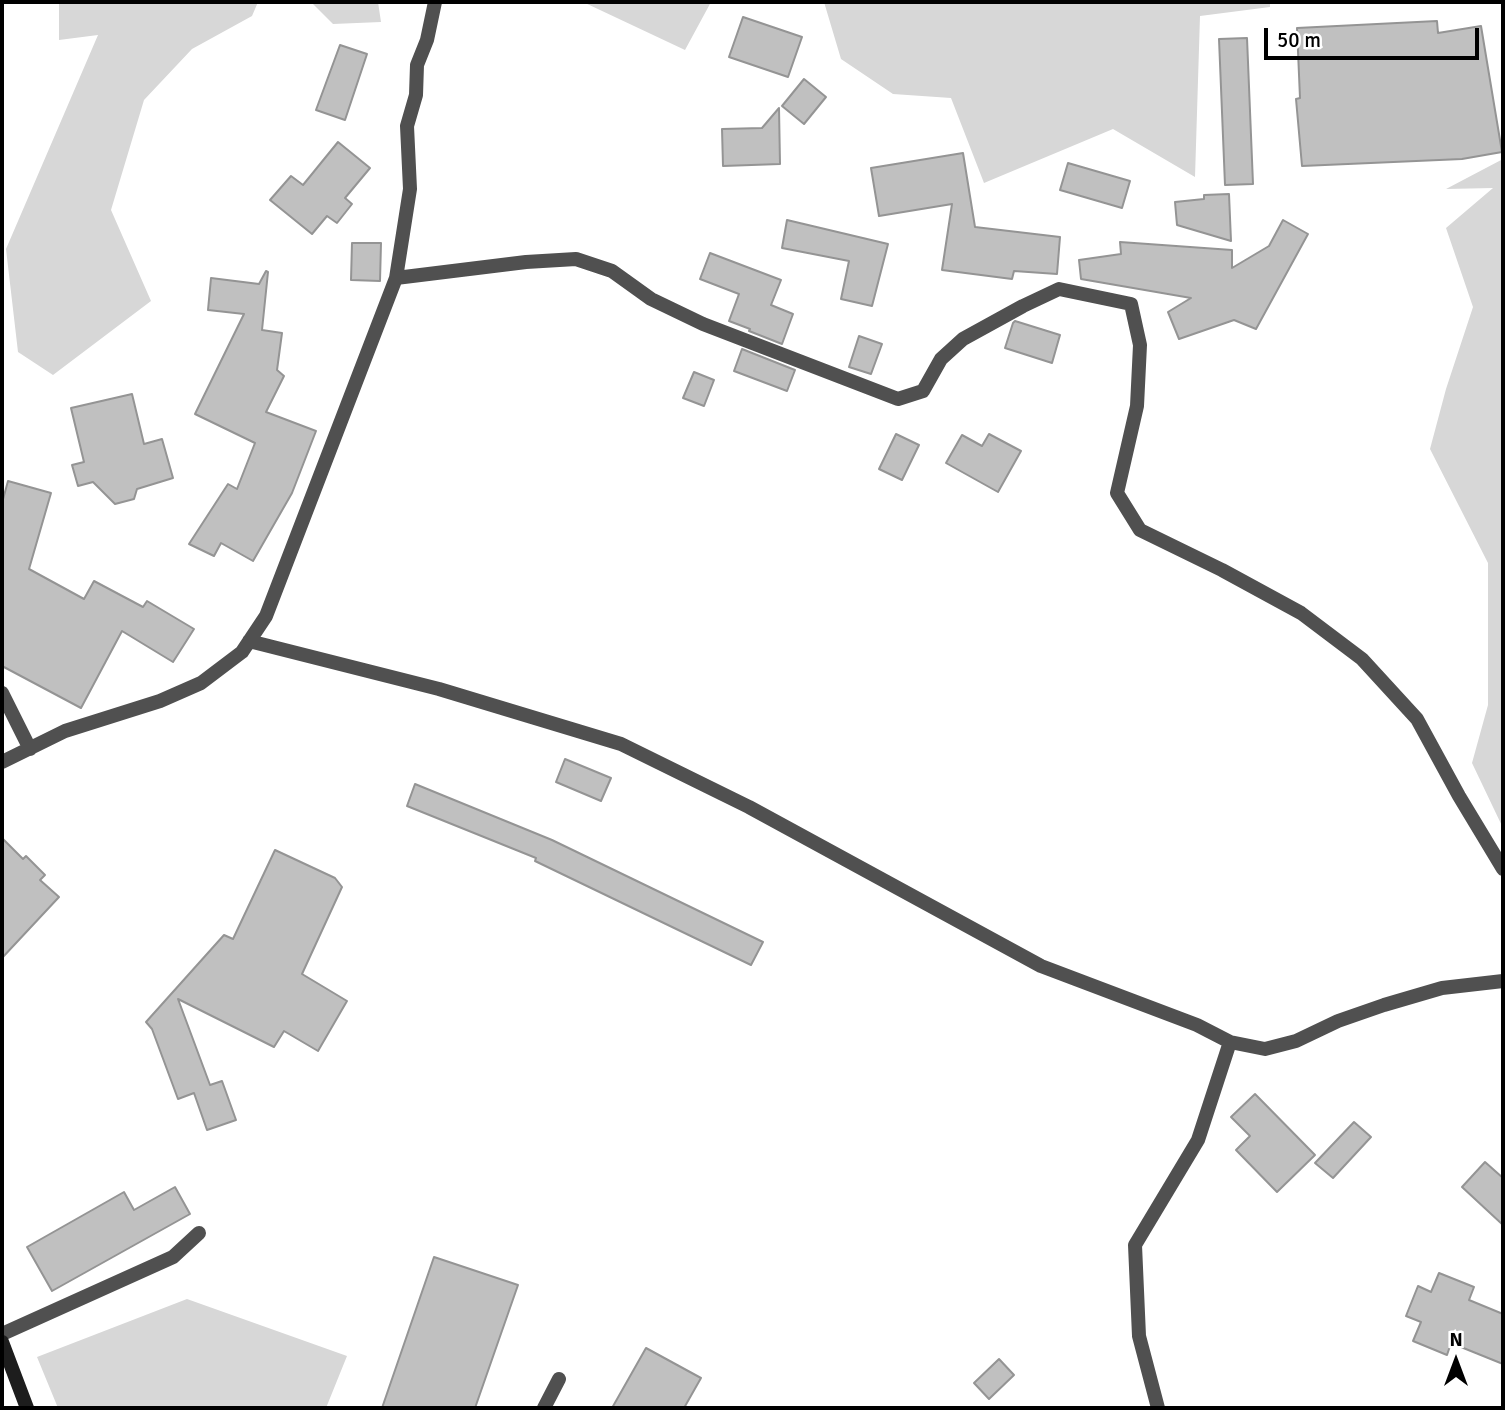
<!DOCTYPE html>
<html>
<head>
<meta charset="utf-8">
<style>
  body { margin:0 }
  #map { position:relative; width:1505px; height:1410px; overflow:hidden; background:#fff; font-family:Signika,sans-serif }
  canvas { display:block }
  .frame { position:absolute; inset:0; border:4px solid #000; pointer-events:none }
  .north { position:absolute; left:1421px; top:1326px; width:70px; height:70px; -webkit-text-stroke:5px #fff; paint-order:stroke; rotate:0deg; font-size:19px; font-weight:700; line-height:28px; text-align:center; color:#000 }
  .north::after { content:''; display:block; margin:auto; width:24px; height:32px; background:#000; clip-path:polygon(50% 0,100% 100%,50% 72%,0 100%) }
  .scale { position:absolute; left:1264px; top:28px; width:215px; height:32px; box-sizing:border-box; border:4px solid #000; border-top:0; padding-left:9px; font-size:21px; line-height:24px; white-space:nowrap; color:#000; -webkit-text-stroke:5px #fff; paint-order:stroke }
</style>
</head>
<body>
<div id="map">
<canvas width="1505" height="1410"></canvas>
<div class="frame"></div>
<div class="north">N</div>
<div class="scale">50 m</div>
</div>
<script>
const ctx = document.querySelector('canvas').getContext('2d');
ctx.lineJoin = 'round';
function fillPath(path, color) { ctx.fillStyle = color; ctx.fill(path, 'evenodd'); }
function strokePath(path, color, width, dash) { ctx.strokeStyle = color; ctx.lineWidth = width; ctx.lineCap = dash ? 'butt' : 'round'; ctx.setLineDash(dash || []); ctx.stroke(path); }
const green = new Path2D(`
  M 59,2 L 258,2 L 252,16 L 192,49 L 144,100 L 111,210 L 151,301 L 53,375 L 18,352 L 6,249 L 98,35 L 59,40 Z
  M 311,2 L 378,2 L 381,22 L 333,24 Z
  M 583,2 L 711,2 L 685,50 Z
  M 824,2 L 1270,2 L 1270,7 L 1200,16 L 1195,177 L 1113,129 L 984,183 L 951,98 L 893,94 L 841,59 Z
  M 1503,159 L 1503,828 L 1472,763 L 1488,705 L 1488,563 L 1430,449 L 1446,389 L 1473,307 L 1446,228 L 1493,188 L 1446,189 Z
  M 187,1299 L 347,1356 L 326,1408 L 58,1408 L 37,1357 Z`);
const building = new Path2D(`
  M 743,17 L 802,37 L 788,77 L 729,57 Z
  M 1437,21 L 1438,33 L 1481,26 L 1502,152 L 1462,159 L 1302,166 L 1296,99 L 1300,98 L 1297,28 Z
  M 1247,38 L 1253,184 L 1225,185 L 1219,39 Z
  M 340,45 L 367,54 L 345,120 L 316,110 Z
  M 804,79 L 826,97 L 804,124 L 782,106 Z
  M 779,108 L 780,164 L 723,166 L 722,129 L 762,128 Z
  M 338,142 L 370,168 L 345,198 L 352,204 L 337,223 L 327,216 L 312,234 L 270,200 L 291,176 L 303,185 Z
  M 963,153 L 975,227 L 1060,237 L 1057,274 L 1014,271 L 1012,279 L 942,270 L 952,204 L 879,216 L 871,168 Z
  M 1068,163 L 1130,181 L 1122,208 L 1060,190 Z
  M 1229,194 L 1231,241 L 1177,225 L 1175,202 L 1204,199 L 1204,195 Z
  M 787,220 L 888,244 L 872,306 L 841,299 L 849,261 L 782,248 Z
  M 1283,220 L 1308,234 L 1256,329 L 1234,320 L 1179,339 L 1168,312 L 1191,298 L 1081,279 L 1079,260 L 1121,254 L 1120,242 L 1232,250 L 1232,268 L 1269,246 Z
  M 352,243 L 381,243 L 380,281 L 351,280 Z
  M 710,253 L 781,280 L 771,305 L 793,314 L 782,344 L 749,331 L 750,329 L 729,321 L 739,294 L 700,279 Z
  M 266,271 L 268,272 L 262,330 L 282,333 L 277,370 L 284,376 L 266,412 L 316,431 L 292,493 L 253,561 L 221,543 L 214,556 L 189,544 L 228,484 L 237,489 L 255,443 L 195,414 L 244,314 L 208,310 L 211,278 L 259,284 Z
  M 1015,321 L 1060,335 L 1052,363 L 1005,348 L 1013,323 Z
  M 859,336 L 882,344 L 871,374 L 849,367 Z
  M 742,349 L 795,370 L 787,391 L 734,371 Z
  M 694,372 L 714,380 L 704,406 L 683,398 Z
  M 132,394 L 144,444 L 162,439 L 173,478 L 137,489 L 134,499 L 115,504 L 93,482 L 78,486 L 72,465 L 84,462 L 71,408 Z
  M 896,434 L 919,445 L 902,480 L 879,469 Z
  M 989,434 L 1021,451 L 998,492 L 946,463 L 962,435 L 982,446 Z
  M 8,481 L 51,493 L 29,569 L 84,599 L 94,581 L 143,607 L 147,601 L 194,629 L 173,662 L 122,631 L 81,708 L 2,666 L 2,503 Z
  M 565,759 L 611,778 L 601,801 L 556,782 Z
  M 415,784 L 552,840 L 763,942 L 751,965 L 535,861 L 536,858 L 407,806 Z
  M 2,838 L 23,859 L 26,856 L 45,875 L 40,880 L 59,897 L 2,958 Z
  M 275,850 L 335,878 L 342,887 L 302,974 L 347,1001 L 318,1051 L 284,1031 L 274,1047 L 178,999 L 210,1085 L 222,1081 L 236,1120 L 207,1130 L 194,1093 L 178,1099 L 152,1029 L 146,1022 L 224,935 L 233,939 Z
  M 1255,1094 L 1315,1155 L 1277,1192 L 1236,1150 L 1250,1136 L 1231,1117 Z
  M 1354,1122 L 1371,1137 L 1333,1178 L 1315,1163 Z
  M 1485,1162 L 1503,1178 L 1503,1225 L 1462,1187 Z
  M 175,1187 L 190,1214 L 52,1291 L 27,1247 L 124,1192 L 134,1210 Z
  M 434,1257 L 518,1285 L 475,1408 L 382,1408 Z
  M 1439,1273 L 1474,1287 L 1469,1300 L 1503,1314 L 1503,1364 L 1451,1343 L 1447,1355 L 1413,1341 L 1421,1322 L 1406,1316 L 1418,1286 L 1431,1292 Z
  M 646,1348 L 701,1378 L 684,1408 L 612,1408 Z
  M 999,1359 L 1014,1375 L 989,1399 L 974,1383 Z`);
const lane = new Path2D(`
  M 2,1334 L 173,1257 L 199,1233
  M 544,1408 L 559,1379`);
const street = new Path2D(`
  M 396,278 L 410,189 L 407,126 L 416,95 L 417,65 L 427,40 L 435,2
  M 249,641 L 439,689 L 621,744 L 749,807 L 1041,966 L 1197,1025 L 1230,1042 L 1265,1049 L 1296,1041 L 1338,1021 L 1384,1005 L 1442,988 L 1503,981
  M 2,693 L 30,749
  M 2,762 L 65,731 L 160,701 L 201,683 L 242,652 L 266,616 L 396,278 L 526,262 L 576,259 L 612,271 L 651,299 L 703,324 L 898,399 L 923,391 L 941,359 L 963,339 L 1023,306 L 1059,289 L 1131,304 L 1140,345 L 1137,406 L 1117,493 L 1140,530 L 1222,570 L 1301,613 L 1362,659 L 1417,719 L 1459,796 L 1503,869
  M 1158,1408 L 1139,1336 L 1135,1245 L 1198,1140 L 1230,1042`);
const secondary = new Path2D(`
  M 2,1342 L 27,1408`);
fillPath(green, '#d7d7d7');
fillPath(building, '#c0c0c0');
strokePath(building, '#949494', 2);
strokePath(lane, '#505050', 14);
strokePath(street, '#505050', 14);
strokePath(secondary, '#1d1d1d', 14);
</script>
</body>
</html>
